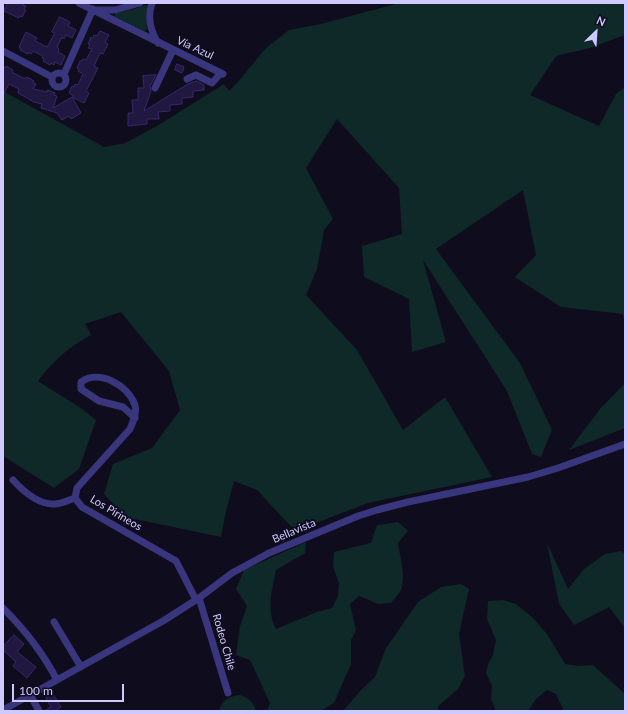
<!DOCTYPE html>
<html>
<head>
<meta charset="utf-8">
<style>
  body { margin:0 }
  #map { position:relative; width:628px; height:714px; overflow:hidden; background:#0f0c1e; font-family:Lato,sans-serif }
  canvas { display:block }
  .frame { position:absolute; inset:0; border:4px solid #d0c9ff; pointer-events:none }
  .north { position:absolute; left:576px; top:12px; width:40px; height:40px; -webkit-text-stroke:3px #0f0c1e; paint-order:stroke; rotate:25deg; font-size:11px; font-weight:700; line-height:16px; text-align:center; color:#d0c9ff }
  .north::after { content:''; display:block; margin:auto; width:14px; height:18px; background:#d0c9ff; clip-path:polygon(50% 0,100% 100%,50% 72%,0 100%) }
  .scale { position:absolute; left:12px; top:684px; width:112px; height:18px; box-sizing:border-box; border:2px solid #d0c9ff; border-top:0; padding-left:5px; font-size:12px; line-height:14px; white-space:nowrap; color:#d0c9ff; -webkit-text-stroke:3px #0f0c1e; paint-order:stroke }
</style>
</head>
<body>
<div id="map">
<canvas width="628" height="714"></canvas>
<div class="frame"></div>
<div class="north">N</div>
<div class="scale">100 m</div>
</div>
<script>
const ctx = document.querySelector('canvas').getContext('2d');
ctx.lineJoin = 'round';
function fillPath(path, color) { ctx.fillStyle = color; ctx.fill(path, 'evenodd'); }
function strokePath(path, color, width, dash) { ctx.strokeStyle = color; ctx.lineWidth = width; ctx.lineCap = dash ? 'butt' : 'round'; ctx.setLineDash(dash || []); ctx.stroke(path); }
function drawText(font, color, halo, rows, align = 'center') {
  ctx.font = font + ' Lato,sans-serif'; ctx.lineWidth = 4; ctx.setLineDash([]); ctx.textBaseline = 'middle'; ctx.strokeStyle = halo; ctx.fillStyle = color; for (const [text, x, y, turn = 0] of rows) {
    ctx.save(); ctx.translate(x, y); ctx.rotate((+turn || 0) * Math.PI / 180); ctx.textAlign = isNaN(turn) ? turn : align; if (halo) ctx.strokeText(text, 0, 0); ctx.fillText(text, 0, 0); ctx.restore();
  }
}
const green = new Path2D(`
  M 399,3 L 625,3 L 625,35 L 590,48 L 556,56 L 530,95 L 599,126 L 616,94 L 625,87 L 625,324 L 623,314 L 561,307 L 515,277 L 536,255 L 523,190 L 436,249 L 520,363 L 552,430 L 541,457 L 532,454 L 507,391 L 423,260 L 446,342 L 412,352 L 409,299 L 364,277 L 362,246 L 402,234 L 399,188 L 337,119 L 306,168 L 333,219 L 324,230 L 317,269 L 306,295 L 357,350 L 403,430 L 445,397 L 492,477 L 368,503 L 295,531 L 257,490 L 234,481 L 226,511 L 221,537 L 125,517 L 104,494 L 113,464 L 152,448 L 180,410 L 169,371 L 121,312 L 85,324 L 91,335 C 69,347 53,361 38,381 L 82,409 L 96,420 L 79,469 L 54,488 L 3,456 L 3,91 L 104,147 L 125,143 L 157,126 L 224,84 L 229,91 L 237,83 L 266,48 L 289,30 L 321,24 Z
  M 146,5 L 147,6 L 146,16 L 147,29 L 145,31 L 114,16 L 116,13 L 134,9 Z
  M 625,383 L 625,428 L 569,450 L 600,409 Z
  M 398,522 L 408,531 L 398,543 C 400,558 406,574 401,590 C 399,594 394,599 391,603 L 378,604 L 359,596 L 350,604 L 356,630 L 351,640 L 351,664 L 334,703 L 321,711 L 267,711 L 270,703 L 250,660 L 236,655 L 240,626 L 247,606 L 236,589 L 244,570 L 306,542 L 305,553 L 276,570 C 272,590 266,609 276,629 L 317,612 L 332,608 L 338,596 L 339,583 L 333,567 L 334,552 L 371,543 L 377,525 Z
  M 547,543 L 568,589 L 584,569 L 605,554 L 621,551 L 625,554 L 625,628 L 609,607 L 574,625 L 559,604 Z
  M 461,584 L 469,589 L 459,634 L 465,676 L 458,689 L 438,706 L 438,711 L 343,711 L 361,690 L 375,677 L 386,648 L 418,602 L 441,587 Z
  M 503,600 L 516,604 L 533,618 L 547,634 L 565,664 L 577,666 L 593,665 L 625,694 L 625,711 L 564,711 L 556,694 L 547,690 L 536,699 L 528,711 L 496,711 L 491,699 L 492,686 L 486,673 L 488,664 L 493,655 L 496,640 L 487,619 L 488,601 Z
  M 240,695 C 249,698 254,702 256,711 L 219,711 C 222,700 229,696 240,695 Z`);
const building = new Path2D(`
  M 8,3 L 24,3 L 23,5 L 26,6 L 24,9 L 26,10 L 22,17 L 20,16 L 19,18 L 4,11 Z
  M 60,17 L 70,22 L 68,26 L 76,30 L 72,38 L 66,35 L 64,39 L 62,37 L 57,47 L 59,49 L 58,52 L 65,56 L 61,65 L 55,62 L 54,65 L 51,63 L 50,65 L 43,61 L 44,59 L 42,58 L 43,56 L 33,51 L 31,54 L 28,52 L 28,54 L 20,50 L 21,48 L 19,47 L 26,32 L 37,38 L 35,41 L 47,47 L 55,33 L 52,32 Z
  M 100,31 L 109,35 L 105,42 L 108,44 L 103,54 L 100,53 L 94,66 L 98,68 L 86,91 L 89,93 L 84,103 L 72,97 L 81,113 L 71,119 L 69,116 L 62,120 L 57,113 L 41,108 L 42,104 L 34,102 L 18,93 L 19,89 L 9,84 L 3,95 L 3,66 L 5,68 L 6,66 L 13,70 L 12,72 L 23,78 L 26,78 L 27,77 L 34,81 L 33,83 L 36,84 L 33,89 L 47,92 L 47,90 L 55,93 L 54,95 L 57,96 L 53,108 L 74,96 L 69,93 L 72,86 L 74,87 L 75,84 L 78,85 L 83,74 L 78,71 L 79,69 L 77,68 L 80,61 L 82,61 L 83,59 L 86,60 L 92,49 L 88,48 L 90,45 L 88,44 L 91,37 L 93,38 L 94,35 L 97,36 Z
  M 177,64 L 184,67 L 182,73 L 175,70 Z
  M 156,75 L 150,86 L 151,91 L 144,111 L 188,84 L 196,81 L 204,85 L 204,90 L 193,91 L 193,97 L 182,98 L 182,104 L 170,105 L 170,111 L 158,112 L 159,119 L 147,119 L 147,124 L 128,126 L 128,113 L 133,113 L 132,100 L 138,100 L 138,88 L 144,88 L 143,76 Z
  M 14,635 L 24,644 L 17,652 L 36,667 L 27,678 L 13,666 L 16,662 L 3,650 L 3,647 Z
  M 53,694 L 61,707 L 55,711 L 44,711 L 51,707 L 46,698 Z`);
const minor = new Path2D(`
  M 79,3 L 223,74
  M 152,3 C 147,17 150,30 158,43
  M 95,10 L 115,10 L 140,3
  M 3,51 L 52,77
  M52 80a7 7 0 1 1 14 0a7 7 0 1 1-14 0Z
  M 64,74 L 93,9
  M 187,79 L 196,75 L 212,83 L 221,73
  M 155,88 L 173,50
  M 135,418 L 123,407 L 99,401 L 81,389 L 81,382 C 99,369 128,385 135,405 C 137,413 133,422 130,429 L 77,488 L 75,498 L 82,507 L 176,561 L 196,600
  M 13,480 C 23,491 37,504 53,504 C 60,505 68,500 75,498
  M 199,598 L 228,693
  M 3,608 C 25,630 43,653 57,680
  M 54,622 L 81,667
  M 31,696 L 39,711
  M 3,710 L 163,621 L 199,598 L 232,573 L 269,553 L 358,516 L 377,510 L 408,502 L 528,477 L 558,468 L 625,444`);
const streetNames = [
  ["Vía Azul",195,48,25],
  ["Los Pirineos",116,513,31],
  ["Bellavista",294,531,-23],
  ["Rodeo Chile",224,642,74]
];
fillPath(green, '#0f2828');
fillPath(building, '#201840');
strokePath(building, '#37296c', 1);
strokePath(minor, '#39367e', 7);
drawText('11px', '#d0c9ff', '#0f0c1e', streetNames);
</script>
</body>
</html>
